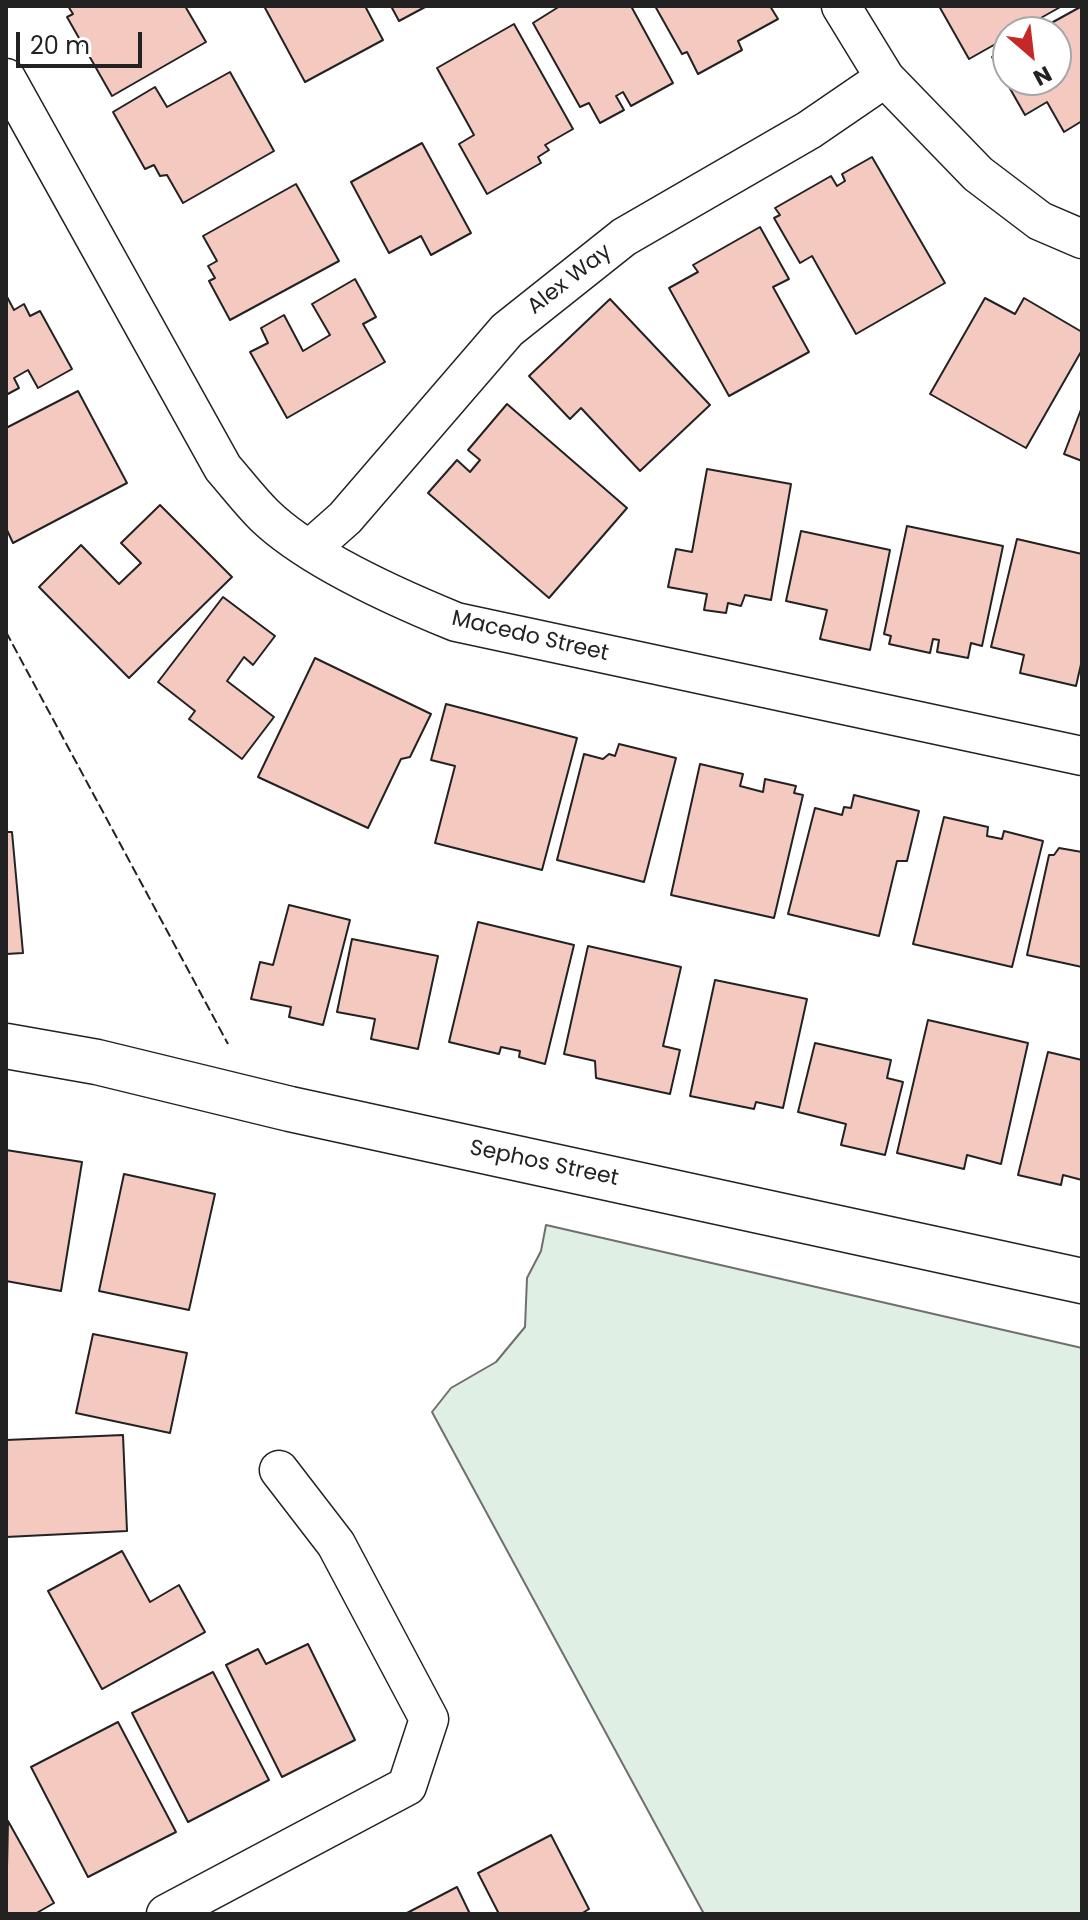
<!DOCTYPE html>
<html>
<head>
<meta charset="utf-8">
<style>
  body { margin:0 }
  #map { position:relative; width:1088px; height:1920px; overflow:hidden; background:#fff; font-family:Poppins,sans-serif }
  canvas { display:block }
  .frame { position:absolute; inset:0; border:8px solid #222; pointer-events:none }
  .north { position:absolute; left:992px; top:16px; width:80px; height:80px; box-sizing:border-box; background:#fff; border:2px solid #a7a7a7; border-radius:50%; rotate:152deg; font-size:22px; font-weight:700; line-height:32px; text-align:center; color:#222 }
  .north::after { content:''; display:block; margin:auto; width:28px; height:36px; background:#c62828; clip-path:polygon(50% 0,100% 100%,50% 72%,0 100%) }
  .scale { position:absolute; left:16px; top:32px; width:126px; height:36px; box-sizing:border-box; border:4px solid #222; border-top:0; padding-left:10px; font-size:24px; line-height:28px; white-space:nowrap; color:#222; -webkit-text-stroke:6px #fff; paint-order:stroke }
</style>
</head>
<body>
<div id="map">
<canvas width="1088" height="1920"></canvas>
<div class="frame"></div>
<div class="north">N</div>
<div class="scale">20 m</div>
</div>
<script>
const ctx = document.querySelector('canvas').getContext('2d');
ctx.lineJoin = 'round';
function fillPath(path, color) { ctx.fillStyle = color; ctx.fill(path, 'evenodd'); }
function strokePath(path, color, width, dash) { ctx.strokeStyle = color; ctx.lineWidth = width; ctx.lineCap = dash ? 'butt' : 'round'; ctx.setLineDash(dash || []); ctx.stroke(path); }
function drawText(font, color, halo, rows, align = 'center') {
  ctx.font = font + ' Poppins,sans-serif'; ctx.lineWidth = 6; ctx.setLineDash([]); ctx.textBaseline = 'middle'; ctx.strokeStyle = halo; ctx.fillStyle = color; for (const [text, x, y, turn = 0] of rows) {
    ctx.save(); ctx.translate(x, y); ctx.rotate((+turn || 0) * Math.PI / 180); ctx.textAlign = isNaN(turn) ? turn : align; if (halo) ctx.strokeText(text, 0, 0); ctx.fillText(text, 0, 0); ctx.restore();
  }
}
const green = new Path2D(`
  M 546,1225 L 1082,1348 L 1082,1914 L 704,1914 L 432,1412 L 451,1388 L 496,1362 L 525,1327 L 527,1278 L 541,1251 Z`);
const building = new Path2D(`
  M 68,6 L 185,6 L 206,42 L 112,96 L 67,17 L 73,14 Z
  M 264,6 L 365,6 L 383,40 L 305,82 Z
  M 391,6 L 427,6 L 399,21 Z
  M 560,6 L 631,6 L 673,83 L 631,106 L 623,92 L 616,96 L 624,110 L 600,123 L 589,103 L 580,107 L 533,23 Z
  M 655,6 L 770,6 L 778,19 L 738,41 L 742,50 L 698,74 L 687,52 L 682,54 Z
  M 939,6 L 1062,6 L 1016,32 L 1008,32 L 1008,37 L 969,59 Z
  M 1082,6 L 1082,121 L 1064,132 L 1047,102 L 1025,115 L 992,57 L 1008,47 L 1008,80 L 1056,80 L 1056,32 L 1035,32 Z
  M 514,24 L 573,129 L 545,145 L 549,150 L 538,157 L 541,163 L 487,194 L 459,144 L 474,135 L 437,68 Z
  M 230,72 L 274,151 L 183,203 L 167,175 L 160,176 L 154,165 L 145,169 L 113,112 L 155,87 L 167,107 Z
  M 422,143 L 471,233 L 431,255 L 421,236 L 389,253 L 351,182 Z
  M 872,157 L 945,283 L 856,334 L 812,256 L 800,263 L 774,218 L 780,215 L 775,208 L 831,176 L 837,186 L 845,181 L 842,174 Z
  M 296,184 L 339,261 L 230,320 L 209,281 L 215,278 L 208,266 L 217,261 L 203,236 Z
  M 760,227 L 789,279 L 773,287 L 809,352 L 729,396 L 669,288 L 698,272 L 693,265 Z
  M 355,279 L 376,317 L 363,324 L 385,362 L 287,418 L 250,352 L 268,343 L 261,328 L 284,315 L 303,351 L 330,335 L 312,304 Z
  M 6,295 L 14,310 L 24,304 L 30,316 L 40,311 L 72,369 L 38,388 L 28,370 L 14,378 L 19,388 L 6,395 Z
  M 985,298 L 1015,314 L 1024,298 L 1082,332 L 1082,350 L 1026,448 L 930,394 Z
  M 610,299 L 710,405 L 640,471 L 581,408 L 570,419 L 529,376 Z
  M 78,391 L 127,483 L 13,543 L 6,528 L 6,428 Z
  M 507,404 L 627,508 L 549,598 L 428,493 L 457,460 L 470,472 L 480,460 L 468,450 Z
  M 1082,407 L 1082,461 L 1064,454 Z
  M 707,469 L 791,484 L 771,600 L 745,595 L 741,606 L 728,603 L 726,613 L 704,610 L 707,594 L 668,587 L 676,549 L 692,552 Z
  M 160,505 L 232,577 L 129,678 L 39,587 L 81,545 L 119,584 L 141,563 L 121,543 Z
  M 907,526 L 1003,546 L 982,646 L 971,643 L 968,658 L 937,652 L 939,640 L 933,639 L 930,653 L 889,644 L 891,636 L 884,634 Z
  M 801,531 L 890,550 L 870,650 L 820,639 L 827,610 L 786,601 Z
  M 1017,539 L 1082,554 L 1082,660 L 1076,686 L 1020,673 L 1024,655 L 991,647 Z
  M 223,597 L 275,636 L 253,665 L 244,657 L 227,681 L 274,717 L 242,759 L 189,719 L 195,711 L 158,682 Z
  M 315,658 L 431,714 L 410,757 L 401,759 L 368,828 L 258,777 Z
  M 446,704 L 577,738 L 542,870 L 435,843 L 455,766 L 431,760 Z
  M 619,744 L 676,758 L 644,882 L 557,860 L 584,754 L 603,759 L 609,754 L 615,756 Z
  M 700,764 L 743,774 L 740,786 L 763,792 L 765,779 L 796,786 L 794,793 L 803,795 L 774,918 L 671,895 Z
  M 854,795 L 919,811 L 907,861 L 897,861 L 879,936 L 788,914 L 815,808 L 842,815 L 844,807 L 851,808 Z
  M 944,817 L 988,827 L 987,836 L 1002,839 L 1004,831 L 1043,841 L 1012,967 L 913,944 Z
  M 6,832 L 12,832 L 23,953 L 6,954 Z
  M 1059,848 L 1082,852 L 1082,967 L 1027,955 L 1049,855 L 1054,855 Z
  M 289,905 L 350,920 L 323,1025 L 289,1017 L 291,1007 L 251,999 L 260,962 L 273,965 Z
  M 478,922 L 574,945 L 545,1064 L 519,1057 L 520,1051 L 501,1047 L 499,1054 L 449,1042 Z
  M 352,939 L 438,956 L 418,1049 L 371,1039 L 375,1019 L 337,1012 Z
  M 588,946 L 681,967 L 663,1046 L 680,1050 L 670,1094 L 596,1078 L 595,1061 L 564,1054 Z
  M 715,980 L 807,999 L 783,1108 L 756,1102 L 754,1109 L 690,1096 Z
  M 928,1020 L 1028,1043 L 1001,1164 L 967,1155 L 964,1169 L 897,1153 Z
  M 815,1043 L 891,1060 L 887,1078 L 903,1082 L 885,1155 L 841,1145 L 846,1124 L 798,1112 Z
  M 1048,1052 L 1082,1060 L 1082,1180 L 1063,1175 L 1061,1185 L 1018,1175 Z
  M 6,1150 L 82,1162 L 61,1291 L 6,1281 Z
  M 124,1174 L 215,1194 L 189,1310 L 99,1291 Z
  M 93,1334 L 187,1353 L 170,1433 L 76,1413 Z
  M 123,1435 L 127,1531 L 6,1537 L 6,1440 Z
  M 122,1551 L 150,1602 L 179,1585 L 205,1632 L 102,1689 L 48,1591 Z
  M 308,1644 L 355,1740 L 282,1777 L 226,1665 L 258,1649 L 266,1664 Z
  M 213,1672 L 269,1780 L 188,1822 L 132,1713 Z
  M 118,1722 L 176,1832 L 88,1877 L 31,1767 Z
  M 8,1821 L 54,1903 L 35,1914 L 6,1914 Z
  M 551,1835 L 589,1909 L 581,1914 L 499,1914 L 478,1873 Z
  M 457,1887 L 470,1914 L 405,1914 Z`);
const street = new Path2D(`
  M 841,6 L 885,78 L 978,174 L 1040,221 L 1082,239
  M 6,78 L 223,468 C 237,484 249,500 264,515 C 309,559 397,598 456,622 L 1082,756
  M 310,549 L 345,518 L 507,330 L 624,237 L 809,130 L 885,78
  M 166,1914 L 407,1786 L 429,1719 L 336,1544 L 279,1470`);
const secondary = new Path2D(`
  M 6,1046 L 97,1062 L 290,1109 L 1082,1281`);
const fence = new Path2D(`
  M 6,632 L 228,1044`);
const streetNames = [
  ["Alex Way",570,280,-38],
  ["Macedo Street",530,637,13],
  ["Sephos Street",544,1164,12]
];
fillPath(green, '#e0efe3');
strokePath(green, '#6f6f6f', 2);
fillPath(building, '#f3c9c0');
strokePath(building, '#222', 2);
strokePath(street, '#222', 41);
strokePath(secondary, '#222', 47);
strokePath(street, '#fff', 38);
strokePath(secondary, '#fff', 44);
strokePath(fence, '#222', 2, [10, 4]);
drawText('22px', '#222', '#fff', streetNames);
</script>
</body>
</html>
